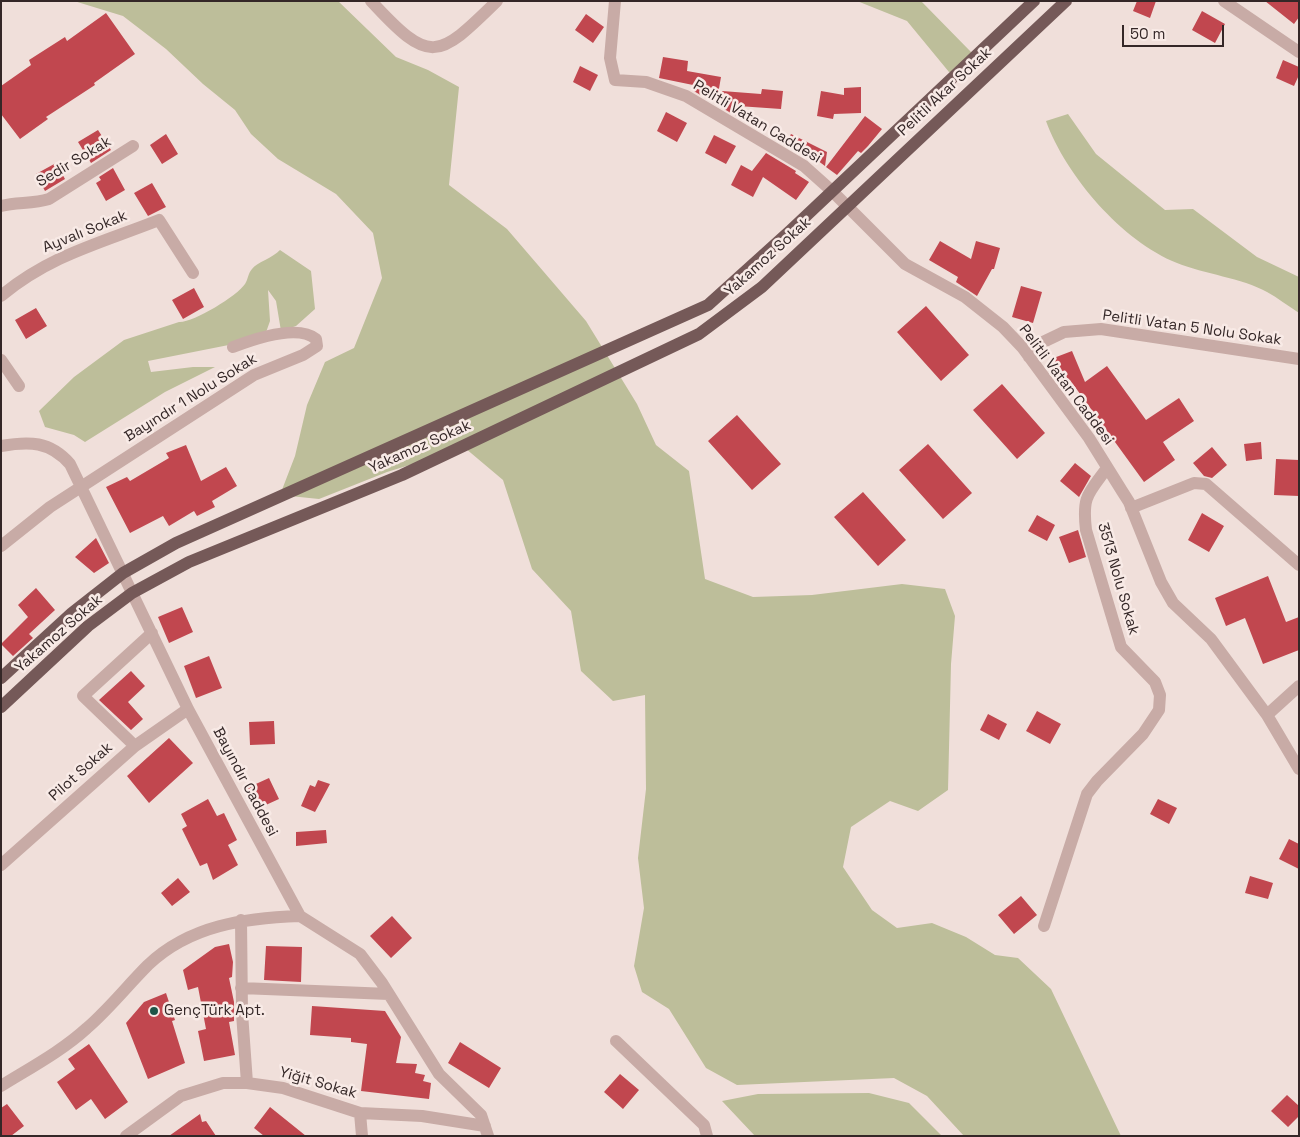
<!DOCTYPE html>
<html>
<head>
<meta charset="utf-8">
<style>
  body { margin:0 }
  #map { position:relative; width:1300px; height:1137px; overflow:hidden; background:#f0dfda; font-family:"Space Grotesk",sans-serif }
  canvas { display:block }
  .frame { position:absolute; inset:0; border:2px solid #342727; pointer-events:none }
  .scale { position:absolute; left:1122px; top:25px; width:102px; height:22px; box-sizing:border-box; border:2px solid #342727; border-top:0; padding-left:6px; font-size:15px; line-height:18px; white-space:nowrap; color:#342727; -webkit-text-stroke:4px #f8eae6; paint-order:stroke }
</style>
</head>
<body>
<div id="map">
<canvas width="1300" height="1137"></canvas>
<div class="frame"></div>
<div class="scale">50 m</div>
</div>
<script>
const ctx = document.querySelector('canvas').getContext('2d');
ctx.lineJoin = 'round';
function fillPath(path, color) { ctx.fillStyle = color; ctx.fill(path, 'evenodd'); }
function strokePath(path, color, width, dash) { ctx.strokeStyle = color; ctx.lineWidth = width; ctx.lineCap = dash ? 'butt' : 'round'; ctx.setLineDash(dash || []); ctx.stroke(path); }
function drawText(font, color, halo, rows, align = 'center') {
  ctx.font = font + ' "Space Grotesk",sans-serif'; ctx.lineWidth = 5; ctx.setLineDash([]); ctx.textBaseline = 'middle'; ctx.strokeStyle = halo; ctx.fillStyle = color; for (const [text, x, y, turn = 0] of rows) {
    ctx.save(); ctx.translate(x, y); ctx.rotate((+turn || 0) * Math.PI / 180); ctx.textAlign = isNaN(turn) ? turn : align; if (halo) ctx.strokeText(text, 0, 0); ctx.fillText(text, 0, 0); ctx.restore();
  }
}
const green = new Path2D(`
  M 74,1 L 338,1 L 396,57 L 428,70 L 459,87 L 449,185 L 507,229 L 586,321 L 637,404 L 656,445 L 689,471 L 705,579 L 753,597 L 812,595 L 902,584 L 945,589 L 955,616 L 951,664 L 948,790 L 918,811 L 890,801 L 851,827 L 843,867 L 872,910 L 897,928 L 932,923 L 966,937 L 995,955 L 1018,958 L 1051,989 L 1121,1136 L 964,1136 L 927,1096 L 894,1078 L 737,1085 L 706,1068 L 669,1009 L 642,992 L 634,966 L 644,908 L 638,858 L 646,789 L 645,695 L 613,701 L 581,671 L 571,611 L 532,569 L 503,480 L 465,448 L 387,472 L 319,499 L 280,495 L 295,456 L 307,405 L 325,362 L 354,348 L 382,278 L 373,233 L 336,194 L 278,159 L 251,134 L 235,110 L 203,84 L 166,49 L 123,16 Z
  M 857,1 L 921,1 L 971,52 L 969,72 L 949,72 L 907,21 Z
  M 1068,114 L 1096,154 L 1165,210 L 1193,209 L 1257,257 L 1299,277 L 1299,313 C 1288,306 1278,298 1267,292 C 1242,278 1204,274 1177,263 C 1122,241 1066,176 1046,121 Z
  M 280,250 L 311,271 L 315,309 L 296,326 L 281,331 L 276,301 L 268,290 L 270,321 L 264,338 L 148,361 L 151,372 L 193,367 L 215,367 L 165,392 L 85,442 L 74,435 L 45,427 L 39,411 L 74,377 L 124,340 L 179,322 C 193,323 237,296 245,284 C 248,280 248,273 252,269 C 257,262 273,258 280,250 Z
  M 869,1093 L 909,1103 L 942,1136 L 755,1136 L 722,1101 L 758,1094 Z`);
const building = new Path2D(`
  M 1137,1 L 1156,1 L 1150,18 L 1133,11 Z
  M 1265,1 L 1299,1 L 1299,17 L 1294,24 Z
  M 1202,11 L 1225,24 L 1215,43 L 1192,30 Z
  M 106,13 L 135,54 L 94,83 L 95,85 L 46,117 L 48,119 L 20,139 L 1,114 L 1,86 L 31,65 L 29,60 L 65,37 L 67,41 Z
  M 586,14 L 604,27 L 593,43 L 575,30 Z
  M 663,57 L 688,61 L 687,71 L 721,77 L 717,100 L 704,97 L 692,90 L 693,85 L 659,78 Z
  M 1283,60 L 1299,67 L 1299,75 L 1294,86 L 1276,78 Z
  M 580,66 L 598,75 L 590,91 L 573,82 Z
  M 861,87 L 861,113 L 834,114 L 833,119 L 817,116 L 821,91 L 844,95 L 844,88 Z
  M 762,89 L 783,91 L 781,109 L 738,106 L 759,117 L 734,115 L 721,107 L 722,91 L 761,94 Z
  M 666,112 L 687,123 L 677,142 L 657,131 Z
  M 865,116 L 882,129 L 868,146 L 861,153 L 858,151 L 837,175 L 826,167 Z
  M 98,130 L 111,150 L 91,163 L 78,142 Z
  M 166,134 L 178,154 L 162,164 L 150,145 Z
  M 791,134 L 827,152 L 825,166 L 806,152 L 804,156 L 785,145 Z
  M 714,135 L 736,146 L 726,164 L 705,153 Z
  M 766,153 L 796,171 L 795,173 L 809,182 L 796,200 L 763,177 L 753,197 L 731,185 L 741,165 L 752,171 Z
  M 56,163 L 65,179 L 45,191 L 36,174 Z
  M 113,168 L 125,190 L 106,201 L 96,183 L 101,180 L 99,177 Z
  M 152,183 L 166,207 L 148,216 L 134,193 Z
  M 940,241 L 971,259 L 976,241 L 1000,248 L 994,269 L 992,269 L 977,296 L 956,282 L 958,277 L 929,260 Z
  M 1021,286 L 1042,292 L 1033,323 L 1012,317 Z
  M 194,288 L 204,307 L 183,319 L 172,300 Z
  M 926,306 L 969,355 L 941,381 L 897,332 Z
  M 36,308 L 47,326 L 26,339 L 15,320 Z
  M 1072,351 L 1085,382 L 1107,366 L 1146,420 L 1179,398 L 1194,421 L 1163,442 L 1175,460 L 1144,482 L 1070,380 L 1061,383 L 1051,359 Z
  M 1002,384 L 1045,433 L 1017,459 L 973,410 Z
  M 737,415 L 781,464 L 752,490 L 708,441 Z
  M 1261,442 L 1262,459 L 1246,461 L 1244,444 Z
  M 928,444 L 972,493 L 943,519 L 899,470 Z
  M 186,445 L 201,481 L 226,467 L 237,486 L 212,501 L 215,507 L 197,516 L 194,511 L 169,526 L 163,516 L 130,533 L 106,487 L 127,477 L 130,481 L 169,458 L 166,453 Z
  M 1212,447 L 1227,465 L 1212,478 L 1204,476 L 1193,463 Z
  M 1276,459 L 1299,460 L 1299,496 L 1274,495 Z
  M 1075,463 L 1091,476 L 1079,497 L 1060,481 Z
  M 863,492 L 906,540 L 878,566 L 834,517 Z
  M 1202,513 L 1224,526 L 1209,552 L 1188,540 Z
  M 1037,515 L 1055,525 L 1047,541 L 1028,531 Z
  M 1078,530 L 1086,557 L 1069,563 L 1059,537 Z
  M 96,538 L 109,563 L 94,573 L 75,557 Z
  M 1268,576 L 1286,622 L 1299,617 L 1299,650 L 1263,664 L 1245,618 L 1226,626 L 1215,598 Z
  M 36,588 L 55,610 L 29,634 L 33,638 L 13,656 L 1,644 L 28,617 L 18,605 Z
  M 182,607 L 193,632 L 169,643 L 158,617 Z
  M 209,656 L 222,688 L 196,698 L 184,666 Z
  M 131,671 L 145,686 L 128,702 L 143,719 L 131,730 L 99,700 Z
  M 1037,711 L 1061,724 L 1050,744 L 1026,731 Z
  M 988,714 L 1007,724 L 999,740 L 980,730 Z
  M 274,721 L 275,744 L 250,745 L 249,722 Z
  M 169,738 L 193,763 L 149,803 L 127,776 Z
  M 269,778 L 279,799 L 257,809 L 247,788 Z
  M 318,780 L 330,784 L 315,812 L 301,806 L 310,785 L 315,787 Z
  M 208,799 L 217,816 L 224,813 L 237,840 L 228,845 L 238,865 L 213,880 L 207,863 L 200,866 L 182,829 L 187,826 L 181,814 Z
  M 1158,799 L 1177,808 L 1169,824 L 1150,814 Z
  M 326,830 L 327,843 L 296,846 L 296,832 Z
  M 1289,839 L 1299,844 L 1299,869 L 1279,859 Z
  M 1250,876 L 1273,883 L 1268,899 L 1245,893 Z
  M 178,878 L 190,892 L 172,906 L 161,893 Z
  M 1021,896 L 1037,915 L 1014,934 L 998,915 Z
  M 392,916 L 412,938 L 391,958 L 370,936 Z
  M 229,944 L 233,962 L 232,977 L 229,978 L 234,1002 L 234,1021 L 229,1022 L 235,1055 L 204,1061 L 198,1031 L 206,1029 L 198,987 L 188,990 L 183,970 L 215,947 Z
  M 266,946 L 302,947 L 301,982 L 264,980 Z
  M 166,993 L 175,1020 L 172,1021 L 185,1063 L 148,1079 L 126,1023 L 144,1002 Z
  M 312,1006 L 385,1011 L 401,1037 L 396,1063 L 417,1064 L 415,1073 L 425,1075 L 423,1081 L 431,1083 L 429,1099 L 361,1091 L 367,1044 L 351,1042 L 351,1038 L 310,1035 Z
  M 460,1042 L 501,1068 L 489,1088 L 448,1063 Z
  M 89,1044 L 128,1102 L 105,1119 L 91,1099 L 76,1110 L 57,1082 L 75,1069 L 68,1059 Z
  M 620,1074 L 639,1090 L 623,1109 L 604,1092 Z
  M 1287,1095 L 1299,1106 L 1299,1116 L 1288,1127 L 1271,1111 Z
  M 7,1104 L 24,1126 L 11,1136 L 1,1136 L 1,1108 Z
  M 270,1107 L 306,1136 L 264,1136 L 254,1128 Z
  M 200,1114 L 202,1122 L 206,1121 L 216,1136 L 169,1136 Z`);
const minor = new Path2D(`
  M 371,1 C 430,65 437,60 497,1
  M 615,1 L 610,58 L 615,80 L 646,82 L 686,96 L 804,166 L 832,191 L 905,264 L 965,297 L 1003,327 L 1022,347 L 1089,438 L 1122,491 L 1129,502 L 1161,582 L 1173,603 L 1211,639 L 1267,715 L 1299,769
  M 1224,1 L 1299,52
  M 1,206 C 17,202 33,204 49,199 L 133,146
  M 1,296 C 50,255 101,243 159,220 L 193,273
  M 1029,357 L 1041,343 L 1064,332 L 1101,329 L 1299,359
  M 1,360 L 19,386
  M 1,446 C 29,441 50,441 70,464 L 188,709 L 300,916 L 360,954 L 382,983 L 439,1074 L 481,1115 L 488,1136
  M 1131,508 L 1194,483 L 1206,484 L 1299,565
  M 1,546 L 50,507 L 254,375 L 303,355 L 317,346 L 316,339 C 298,324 254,339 233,347
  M 1267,715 L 1299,686
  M 135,746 L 83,696 L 152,633
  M 1,865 L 135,746 L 188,709
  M 241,920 L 242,1013 L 247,1083
  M 1044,926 L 1087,794 L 1097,781 L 1143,734 L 1159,710 L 1160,695 L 1155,682 L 1121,647 L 1086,530 C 1082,496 1088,494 1107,468
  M 241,988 L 389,994
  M 616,1041 L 704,1125 L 707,1136
  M 1,1086 C 30,1068 62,1051 87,1028 C 109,1009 127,986 148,965 C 190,925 245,918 300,916
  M 360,1113 L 362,1136
  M 126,1136 L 181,1096 L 223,1083 L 247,1083 L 283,1088 L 360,1113 L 422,1116 L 485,1126`);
const major = new Path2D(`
  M 1,678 L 72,613 L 123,573 L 176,543 L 708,305 L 790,231 L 1034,1
  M 1,707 L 88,626 L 132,593 L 189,562 L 402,475 L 699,334 L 762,287 L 1066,1`);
const markers = [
  [154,1011,5,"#1e5447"]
];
const streetNames = [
  ["Pelitli Akar Sokak",945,92,-43],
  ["Pelitli Vatan Caddesi",757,122,31],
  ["Sedir Sokak",74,162,-31],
  ["Ayvalı Sokak",85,232,-22],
  ["Yakamoz Sokak",768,257,-42],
  ["Pelitli Vatan 5 Nolu Sokak",1192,328,8],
  ["Pelitli Vatan Caddesi",1066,385,53],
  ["Bayındır 1 Nolu Sokak",191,398,-32],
  ["Yakamoz Sokak",420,447,-24],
  ["3513 Nolu Sokak",1118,579,74],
  ["Yakamoz Sokak",59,634,-41],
  ["Pilot Sokak",81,772,-42],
  ["Bayındır Caddesi",245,782,62],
  ["Yiğit Sokak",318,1083,16]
];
const poiNames = [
  ["GençTürk Apt.",164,1011]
];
fillPath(green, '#bdbe9a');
fillPath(building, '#c1474f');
strokePath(minor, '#c8aba6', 12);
strokePath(major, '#755958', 12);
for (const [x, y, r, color] of markers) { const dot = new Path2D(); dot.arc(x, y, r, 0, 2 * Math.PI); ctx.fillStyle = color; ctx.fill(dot); strokePath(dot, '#f8eae6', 2); }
drawText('15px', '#342727', '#f8eae6', streetNames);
drawText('15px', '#342727', '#f8eae6', poiNames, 'left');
</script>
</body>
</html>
